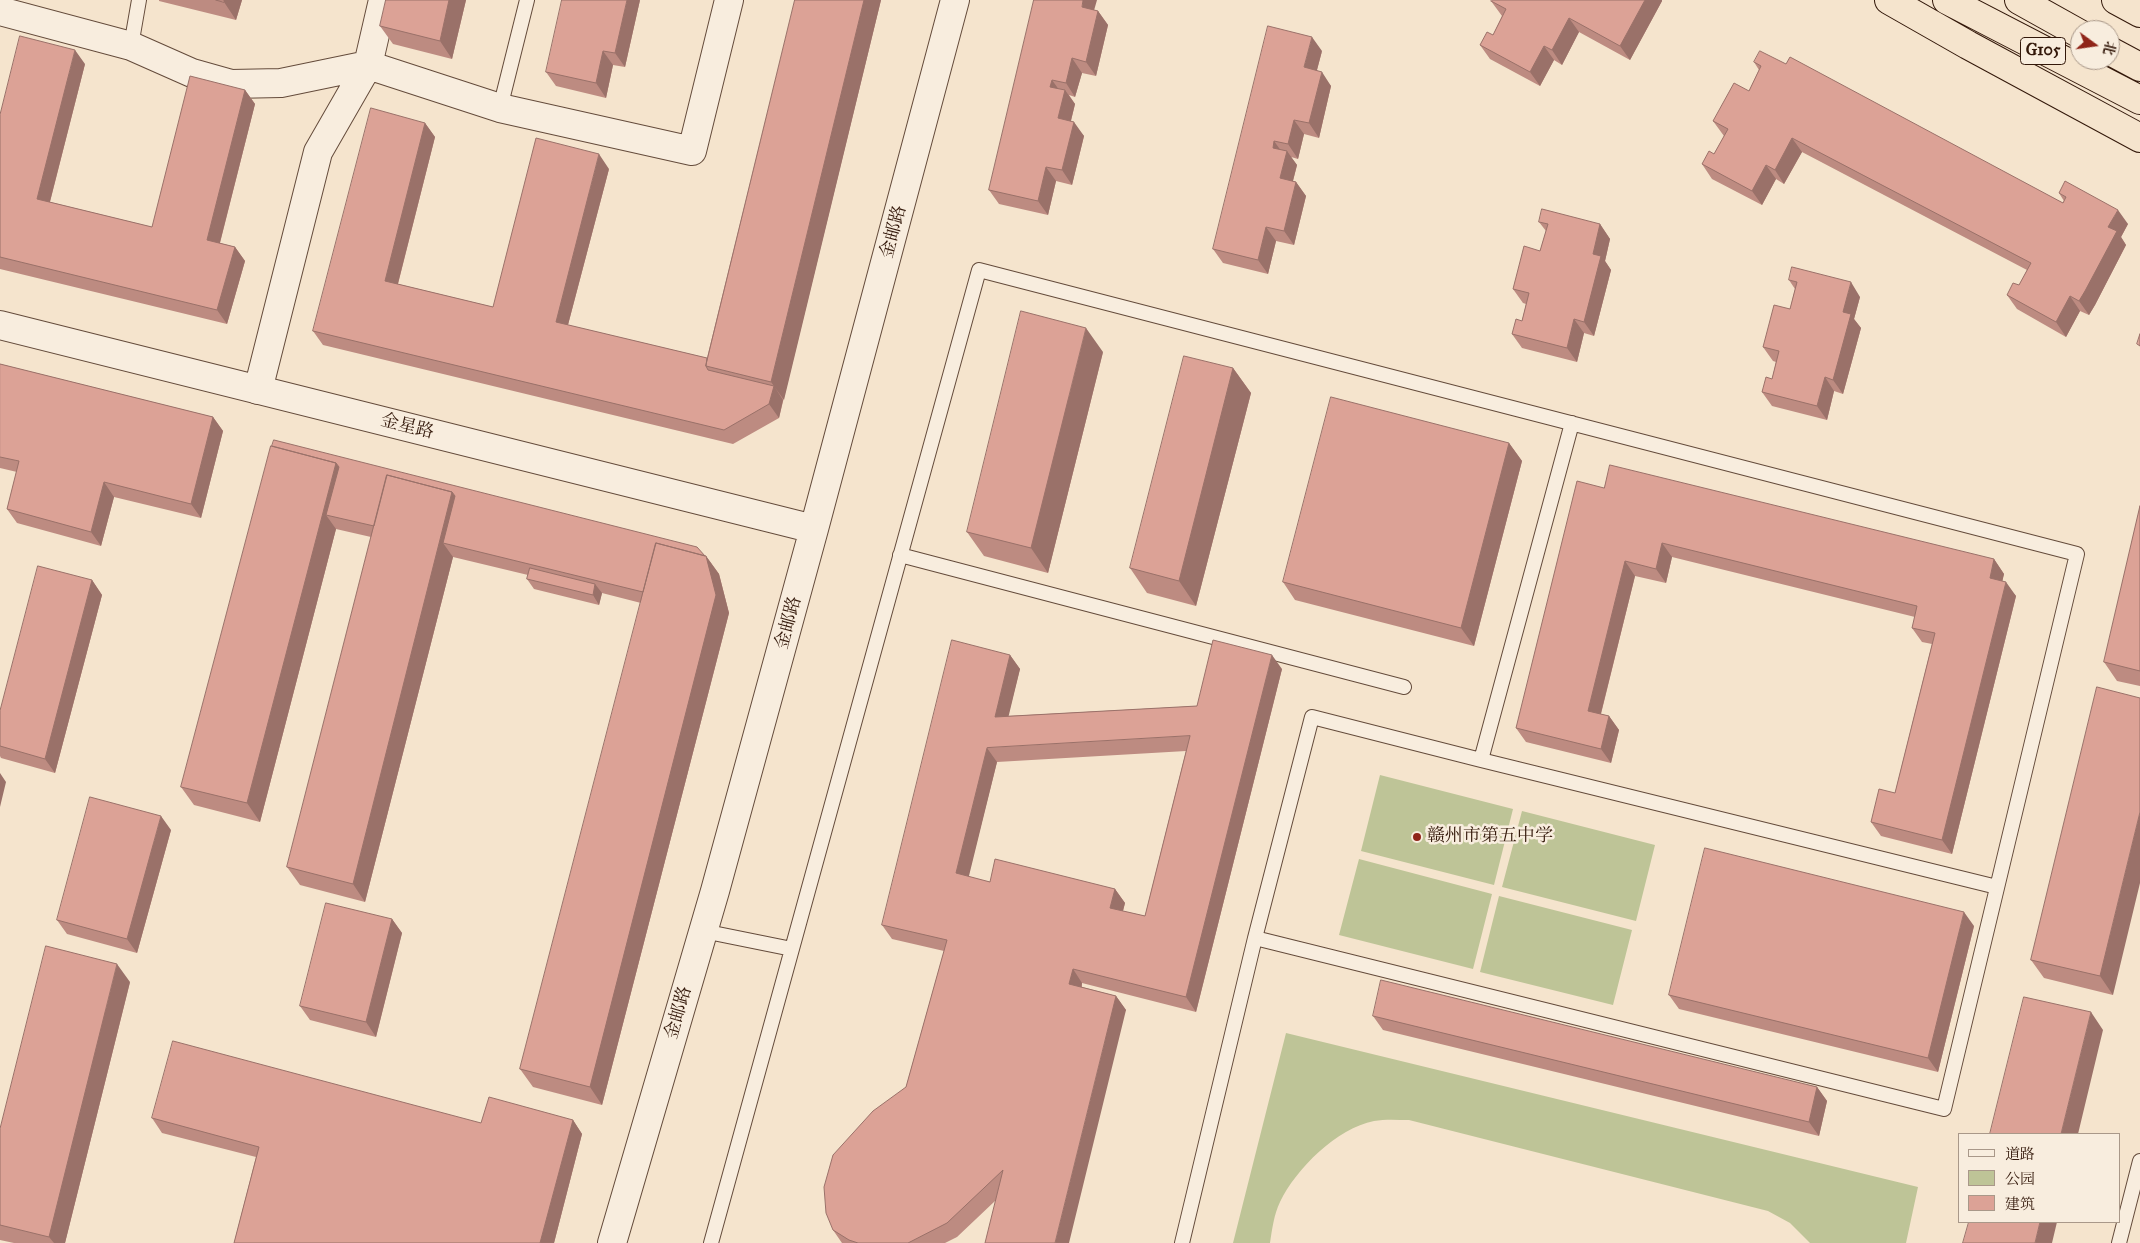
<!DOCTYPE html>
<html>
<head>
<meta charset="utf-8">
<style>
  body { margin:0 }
  #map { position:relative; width:2140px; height:1243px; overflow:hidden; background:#f5e4cd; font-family:"IM FELL Great Primer","Noto Serif SC",serif }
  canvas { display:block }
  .legend { position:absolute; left:1958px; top:1133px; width:162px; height:90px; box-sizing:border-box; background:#f8edde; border:1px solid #a99889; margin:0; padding:6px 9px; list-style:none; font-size:15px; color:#33180a }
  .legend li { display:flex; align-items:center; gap:10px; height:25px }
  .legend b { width:25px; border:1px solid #a99889 }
  .north { position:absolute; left:2070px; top:20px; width:50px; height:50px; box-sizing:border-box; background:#f8edde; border:1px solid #a99889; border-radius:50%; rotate:104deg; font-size:14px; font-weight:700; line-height:20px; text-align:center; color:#33180a }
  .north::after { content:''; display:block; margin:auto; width:18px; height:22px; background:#8f2418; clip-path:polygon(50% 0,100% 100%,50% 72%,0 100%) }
</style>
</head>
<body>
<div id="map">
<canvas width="2140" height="1243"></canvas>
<ul class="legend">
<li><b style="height:6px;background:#f8edde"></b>道路</li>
<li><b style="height:14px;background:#bec497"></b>公园</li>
<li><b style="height:14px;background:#dca296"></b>建筑</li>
</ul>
<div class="north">北</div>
</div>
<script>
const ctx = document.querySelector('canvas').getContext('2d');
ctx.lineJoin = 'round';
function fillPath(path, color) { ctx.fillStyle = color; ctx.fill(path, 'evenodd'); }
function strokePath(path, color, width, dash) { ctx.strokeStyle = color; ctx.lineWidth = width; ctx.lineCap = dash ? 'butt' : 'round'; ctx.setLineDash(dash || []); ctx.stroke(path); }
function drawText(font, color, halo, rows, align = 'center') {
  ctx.font = font + ' "IM FELL Great Primer","Noto Serif SC",serif'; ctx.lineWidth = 5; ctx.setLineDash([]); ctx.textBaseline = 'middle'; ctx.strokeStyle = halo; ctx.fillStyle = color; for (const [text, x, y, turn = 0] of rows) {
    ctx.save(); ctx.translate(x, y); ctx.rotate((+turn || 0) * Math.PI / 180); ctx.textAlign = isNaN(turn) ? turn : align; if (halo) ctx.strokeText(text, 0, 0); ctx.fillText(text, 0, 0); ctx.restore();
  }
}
const green = new Path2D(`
  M 1380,775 L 1513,809 L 1494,885 L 1361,851 Z
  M 1522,811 L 1655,845 L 1636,921 L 1502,887 Z
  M 1359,859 L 1492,894 L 1473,969 L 1339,935 Z
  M 1499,896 L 1632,930 L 1613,1005 L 1480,972 Z
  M 1286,1033 L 1918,1187 L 1906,1243 L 1810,1243 L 1790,1223 L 1768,1211 L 1409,1120 C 1398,1120 1385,1119 1374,1121 C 1337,1128 1296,1169 1280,1202 C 1274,1214 1272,1230 1270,1243 L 1233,1243 Z`);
const service = new Path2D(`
  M 131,46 L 139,0
  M 500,108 L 527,0
  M 1572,423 L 1481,760 L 1997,887
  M 900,555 L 1404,687
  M 703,931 L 792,949
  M 1255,938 L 1312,717 L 1481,760
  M 711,1243 L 979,270 L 2077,554 L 1944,1109 L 1255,938 L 1182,1243
  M 2119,1243 L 2140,1161`);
const minor = new Path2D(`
  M 0,11 L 131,46 L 192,73 L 231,84 L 281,83 L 368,65 L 500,108 L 692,151 L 729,0
  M 258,390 L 318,152 L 368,65 L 383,0`);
const tertiary = new Path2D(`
  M 0,325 L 814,529
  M 612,1243 L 715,891 L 814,529 L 955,0`);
const trunk = new Path2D(`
  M 1889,0 L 1968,45 L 2140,138
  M 1947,0 L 2140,100
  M 2019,0 L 2080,34
  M 2116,0 L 2140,13
  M 2110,51 L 2140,67`);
const wall = new Path2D(`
  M 159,0 L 242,0 L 236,20 L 159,1 Z
  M 386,0 L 466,0 L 452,59 L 393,44 L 380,26 Z
  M 640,0 L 625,67 L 613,65 L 606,98 L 556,86 L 546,72 Z
  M 795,0 L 881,0 L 779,418 L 733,444 L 323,345 L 313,331 L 425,123 L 435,137 L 398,284 L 493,307 L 609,169 L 568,325 L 707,358 Z
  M 1034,0 L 1098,11 L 1108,25 L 1096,76 L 1082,73 L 1075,97 L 1069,95 L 1075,104 L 1071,121 L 1084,136 L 1072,185 L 1056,181 L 1048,215 L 999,204 L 989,190 Z
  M 1491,1 L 1662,1 L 1630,60 L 1579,32 L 1562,65 L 1554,60 L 1540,86 L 1490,59 L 1480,45 L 1493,35 L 1502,16 Z
  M 1322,51 L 1317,70 L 1331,86 L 1319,138 L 1304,134 L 1298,159 L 1291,157 L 1297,165 L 1293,181 L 1296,182 L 1306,196 L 1294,245 L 1276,241 L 1268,274 L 1223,263 L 1213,249 Z
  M 1754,62 L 1786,64 L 2063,203 L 2064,201 L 2059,193 L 2128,224 L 2121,237 L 2126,245 L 2095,305 L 2089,315 L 2080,311 L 2066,337 L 2017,309 L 2007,295 L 2019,285 L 2027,270 L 1802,152 L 1784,184 L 1776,179 L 1762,205 L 1712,179 L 1702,164 L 1714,154 L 1724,136 L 1713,121 L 1749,91 L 1759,70 Z
  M 85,64 L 50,202 L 152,227 L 245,90 L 255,104 L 220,243 L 235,247 L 245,261 L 227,324 L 0,269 L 0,115 Z
  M 1539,222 L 1600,224 L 1610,239 L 1605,261 L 1611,270 L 1594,336 L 1584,333 L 1577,362 L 1522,348 L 1512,334 L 1522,321 L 1526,304 L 1523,303 L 1513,289 L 1540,251 L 1546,231 Z
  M 1789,280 L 1860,297 L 1854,319 L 1861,328 L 1843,394 L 1834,391 L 1827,420 L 1772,406 L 1762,392 L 1772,379 L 1776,362 L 1773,361 L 1763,347 L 1790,309 L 1795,289 Z
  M 1103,352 L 1048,573 L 984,556 L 967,532 Z
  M 0,364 L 213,417 L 223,431 L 201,518 L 114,497 L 101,546 L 17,523 L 7,509 L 17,472 L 0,468 Z
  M 1233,368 L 1251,393 L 1196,606 L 1147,593 L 1130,568 Z
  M 1509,443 L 1522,461 L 1474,646 L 1295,600 L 1283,582 Z
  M 271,446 L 706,556 L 719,574 L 729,613 L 602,1105 L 533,1087 L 520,1069 L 641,603 L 602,593 L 599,605 L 534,589 L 527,579 L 528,575 L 453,557 L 365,902 L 300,885 L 287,867 L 371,537 L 336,529 L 260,822 L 194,805 L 181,787 Z
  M 1604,488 L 1994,559 L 2004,574 L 2002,581 L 2016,596 L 1952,854 L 1881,836 L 1871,822 L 1895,793 L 1932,644 L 1922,642 L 1912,628 L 1915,617 L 1672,557 L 1666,583 L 1635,576 L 1601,714 L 1609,716 L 1619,730 L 1611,763 L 1526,742 L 1516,728 Z
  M 2140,506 L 2140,686 L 2117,681 L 2104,662 Z
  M 92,580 L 102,595 L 55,773 L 1,758 L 0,756 L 0,711 Z
  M 1010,655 L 1020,669 L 1008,716 L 1197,706 L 1282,669 L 1196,1012 L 1082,983 L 1082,987 L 1116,996 L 1126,1010 L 995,1201 L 957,1237 L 945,1243 L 842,1243 L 833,1230 L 906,1087 L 944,951 L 892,939 L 882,925 ZM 1186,751 L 1145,916 L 1123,911 L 1125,903 L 1115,889 L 990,882 L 968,877 L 997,762 Z
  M 2097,687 L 2113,995 L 2044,978 L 2031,960 Z
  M 171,830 L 137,953 L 67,934 L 57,920 Z
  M 392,919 L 402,933 L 376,1037 L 310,1020 L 300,1006 Z
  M 1974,926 L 1938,1072 L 1679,1009 L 1669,995 Z
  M 130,982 L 65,1243 L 14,1243 L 0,1240 L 0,1129 Z
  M 1373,1016 L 1817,1087 L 1827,1101 L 1819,1136 L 1383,1030 Z
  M 152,1118 L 481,1123 L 573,1120 L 582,1134 L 554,1243 L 234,1243 L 256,1157 L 162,1133 Z`);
const shadedWall = new Path2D(`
  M 224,0 L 242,0 L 236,20 L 224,2 Z
  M 449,0 L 466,0 L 452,59 L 440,41 Z
  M 627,0 L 640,0 L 625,67 L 615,53 Z
  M 864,0 L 881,0 L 784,400 L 771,382 Z
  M 1083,0 L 1097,0 L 1091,21 L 1082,7 Z
  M 1645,0 L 1662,0 L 1662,1 L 1630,60 L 1620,46 Z
  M 1098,11 L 1108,25 L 1096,76 L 1086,62 Z
  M 1569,18 L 1579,32 L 1562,65 L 1552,50 Z
  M 1312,37 L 1322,51 L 1314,81 L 1304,67 Z
  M 1544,46 L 1554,60 L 1540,86 L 1530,72 Z
  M 75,50 L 85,64 L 47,213 L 37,199 Z
  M 603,51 L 613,65 L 606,98 L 596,83 Z
  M 1072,58 L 1082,73 L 1075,97 L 1066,83 Z
  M 1322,72 L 1331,86 L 1319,138 L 1309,123 Z
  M 1052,80 L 1062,94 L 1050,87 Z
  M 245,90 L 255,104 L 217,254 L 207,240 Z
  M 1065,90 L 1075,104 L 1068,132 L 1058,118 Z
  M 1294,120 L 1304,134 L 1298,159 L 1288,144 Z
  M 1074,122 L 1084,136 L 1072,185 L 1062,170 Z
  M 425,123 L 435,137 L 395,295 L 385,281 Z
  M 1792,138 L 1802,152 L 1784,184 L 1775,170 Z
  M 1274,141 L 1284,155 L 1273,148 Z
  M 1287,151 L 1297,165 L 1290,192 L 1280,178 Z
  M 599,154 L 609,169 L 565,336 L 556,322 Z
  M 1766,165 L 1776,179 L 1762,205 L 1752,191 Z
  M 1046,167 L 1056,181 L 1048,215 L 1038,201 Z
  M 1296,182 L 1306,196 L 1294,245 L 1284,231 Z
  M 2118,210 L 2128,224 L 2121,237 L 2126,245 L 2095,305 L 2089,315 L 2079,301 L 2108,227 Z
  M 1600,224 L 1610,239 L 1605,261 L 1611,270 L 1594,336 L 1584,322 L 1593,254 Z
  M 1266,227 L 1276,241 L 1268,274 L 1258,260 Z
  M 235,247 L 245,261 L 227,324 L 217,310 Z
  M 1851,282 L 1860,297 L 1854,319 L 1861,328 L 1843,394 L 1833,380 L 1843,312 Z
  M 2070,296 L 2080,311 L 2066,337 L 2056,322 Z
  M 1574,319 L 1584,333 L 1577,362 L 1567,348 Z
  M 1086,328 L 1103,352 L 1048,573 L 1031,548 Z
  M 1233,368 L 1251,393 L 1196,606 L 1179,581 Z
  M 1825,377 L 1834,391 L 1827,420 L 1817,406 Z
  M 774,386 L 783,400 L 779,418 L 769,404 Z
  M 213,417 L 223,431 L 201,518 L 191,504 Z
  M 1509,443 L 1522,461 L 1474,646 L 1461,628 Z
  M 336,463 L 349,481 L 326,515 L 336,529 L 260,822 L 247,803 Z
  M 104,482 L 114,497 L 101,546 L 91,532 Z
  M 452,492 L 465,510 L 443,543 L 453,557 L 365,902 L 353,884 Z
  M 1662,543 L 1672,557 L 1666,583 L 1656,569 Z
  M 706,556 L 719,574 L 729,613 L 602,1105 L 590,1087 Z
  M 1994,559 L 2004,574 L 2000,592 L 1990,578 Z
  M 1625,561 L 1635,576 L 1598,725 L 1588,711 Z
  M 92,580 L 102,595 L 55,773 L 45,759 Z
  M 2006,582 L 2016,596 L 1952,854 L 1942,840 Z
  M 595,584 L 602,593 L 599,605 L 593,595 Z
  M 1010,655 L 1020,669 L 1005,731 L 995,717 Z
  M 1272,655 L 1282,669 L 1196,1012 L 1186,997 Z
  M 1609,716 L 1619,730 L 1611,763 L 1601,749 Z
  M 987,748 L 997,762 L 966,888 L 956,873 Z
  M 0,773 L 6,782 L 0,807 Z
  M 2140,812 L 2140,883 L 2113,995 L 2100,976 Z
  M 161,816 L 171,830 L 137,953 L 127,939 Z
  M 1115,889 L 1125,903 L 1120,922 L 1110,908 Z
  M 1964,912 L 1974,926 L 1938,1072 L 1928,1058 Z
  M 392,919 L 402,933 L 376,1037 L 366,1022 Z
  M 117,964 L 130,982 L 65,1243 L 54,1243 L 49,1237 Z
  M 1073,969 L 1082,983 L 1079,998 L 1069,984 Z
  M 1116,996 L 1126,1010 L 1069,1243 L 1055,1243 Z
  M 2091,1012 L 2103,1030 L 2078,1134 L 2061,1134 Z
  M 1817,1087 L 1827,1101 L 1819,1136 L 1809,1122 Z
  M 573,1120 L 582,1134 L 554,1243 L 540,1243 Z
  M 2040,1222 L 2057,1222 L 2052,1243 L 2035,1243 Z`);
const building = new Path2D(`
  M 216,0 L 224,0 L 224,2 Z
  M 386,0 L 449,0 L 440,41 L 380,26 Z
  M 562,0 L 627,0 L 615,53 L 603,51 L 596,83 L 546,72 Z
  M 795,0 L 864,0 L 771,382 L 706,366 Z
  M 1034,0 L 1083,0 L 1082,7 L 1098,11 L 1086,62 L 1072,58 L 1066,83 L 1052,80 L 1050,87 L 1065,90 L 1058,118 L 1074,122 L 1062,170 L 1046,167 L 1038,201 L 989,190 Z
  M 1492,0 L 1645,0 L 1620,46 L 1569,18 L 1552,50 L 1544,46 L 1530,72 L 1480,45 L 1487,32 L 1493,35 L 1506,9 L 1491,1 Z
  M 1268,26 L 1312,37 L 1304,67 L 1322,72 L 1309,123 L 1294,120 L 1288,144 L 1274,141 L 1273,148 L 1287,151 L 1280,178 L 1296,182 L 1284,231 L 1266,227 L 1258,260 L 1213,249 Z
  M 20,36 L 75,50 L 37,199 L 152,227 L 190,76 L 245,90 L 207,240 L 235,247 L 217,310 L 0,257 L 0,115 Z
  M 1760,51 L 1786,64 L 1790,57 L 2063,203 L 2066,197 L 2059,193 L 2065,181 L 2118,210 L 2108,227 L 2117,231 L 2085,291 L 2079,301 L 2070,296 L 2056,322 L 2007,295 L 2013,283 L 2019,285 L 2031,263 L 1792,138 L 1775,170 L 1766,165 L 1752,191 L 1702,164 L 1709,151 L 1714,154 L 1728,129 L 1713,121 L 1734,83 L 1749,91 L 1761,66 L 1754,62 Z
  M 371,108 L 425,123 L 385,281 L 493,307 L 536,138 L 599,154 L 556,322 L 707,358 L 706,366 L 708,370 L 774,386 L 769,404 L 724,430 L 313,331 Z
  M 1542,209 L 1600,224 L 1593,254 L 1601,256 L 1584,322 L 1574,319 L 1567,348 L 1512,334 L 1516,319 L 1522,321 L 1529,293 L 1513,289 L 1524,246 L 1540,251 L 1548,224 L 1539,222 Z
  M 1792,267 L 1851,282 L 1843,312 L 1851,314 L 1833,380 L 1825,377 L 1817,406 L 1762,392 L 1766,377 L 1772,379 L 1779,351 L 1763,347 L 1774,305 L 1790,309 L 1797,282 L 1789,280 Z
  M 1021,311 L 1086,328 L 1031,548 L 967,532 Z
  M 2140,334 L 2140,346 L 2137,344 Z
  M 1184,356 L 1233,368 L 1179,581 L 1130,568 Z
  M 0,364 L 213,417 L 191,504 L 104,482 L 91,532 L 7,509 L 19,461 L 0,457 Z
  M 1331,397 L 1509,443 L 1461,628 L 1283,582 Z
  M 274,440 L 697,547 L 705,556 L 656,543 L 643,592 L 443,543 L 455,496 L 452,492 L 387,475 L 374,526 L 326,515 L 339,467 L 336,463 L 272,446 Z
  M 271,446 L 336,463 L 247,803 L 181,787 Z
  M 1610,465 L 1994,559 L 1990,578 L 2006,582 L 1942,840 L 1871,822 L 1879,789 L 1895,793 L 1935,633 L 1912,628 L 1917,606 L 1662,543 L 1656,569 L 1625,561 L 1588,711 L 1609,716 L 1601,749 L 1516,728 L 1577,481 L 1604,488 Z
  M 387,475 L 452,492 L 353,884 L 287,867 Z
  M 2140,506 L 2140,671 L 2104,662 Z
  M 656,543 L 706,556 L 716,595 L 590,1087 L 520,1069 Z
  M 38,566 L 92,580 L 45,759 L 0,746 L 0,711 Z
  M 530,568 L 595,584 L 593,595 L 527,579 Z
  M 952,640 L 1010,655 L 995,717 L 1197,706 L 1213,640 L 1272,655 L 1186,997 L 1073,969 L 1069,984 L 1116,996 L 1055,1243 L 985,1243 L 1003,1170 L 947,1223 L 908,1243 L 858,1243 L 849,1240 L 833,1230 L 826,1213 L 824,1187 L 833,1155 L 873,1111 L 906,1087 L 947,940 L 882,925 ZM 1190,736 L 1145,916 L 1110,908 L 1115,889 L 995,859 L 990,882 L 956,873 L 987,748 Z
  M 2097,687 L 2140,698 L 2140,812 L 2100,976 L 2031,960 Z
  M 90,797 L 161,816 L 127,939 L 57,920 Z
  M 1705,848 L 1964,912 L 1928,1058 L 1669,995 Z
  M 326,903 L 392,919 L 366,1022 L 300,1006 Z
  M 46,946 L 117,964 L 49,1237 L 0,1225 L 0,1129 Z
  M 1381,980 L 1817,1087 L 1809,1122 L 1373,1016 Z
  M 2024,997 L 2091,1012 L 2061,1134 L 1990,1134 Z
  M 173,1041 L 481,1123 L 489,1097 L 573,1120 L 540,1243 L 234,1243 L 259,1147 L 152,1118 Z
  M 1969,1222 L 2040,1222 L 2035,1243 L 1963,1243 Z`);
const markers = [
  [1417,837,5,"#8f2418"]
];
const shields = [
  [2043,51,45]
];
const shieldNames = [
  ["G105",2043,51]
];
const streetNames = [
  ["金邮路",894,232,-75],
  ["金星路",407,427,14],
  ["金邮路",789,623,-75],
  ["金邮路",679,1013,-74]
];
const poiNames = [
  ["赣州市第五中学",1427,837]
];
fillPath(green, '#bec497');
strokePath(service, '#644b3b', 16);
strokePath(minor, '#644b3b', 30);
strokePath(tertiary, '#644b3b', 30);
strokePath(trunk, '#33180a', 30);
strokePath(service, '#f8edde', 14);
strokePath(minor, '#f8edde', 28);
strokePath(tertiary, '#f8edde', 28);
strokePath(trunk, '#f5e4cd', 28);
fillPath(wall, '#bd8b81');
fillPath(shadedWall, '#9a7169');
fillPath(building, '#dca296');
strokePath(building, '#9a7169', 1);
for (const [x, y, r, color] of markers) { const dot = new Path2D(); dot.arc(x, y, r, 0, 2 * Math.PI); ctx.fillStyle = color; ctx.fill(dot); strokePath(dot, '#f8edde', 2); }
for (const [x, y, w] of shields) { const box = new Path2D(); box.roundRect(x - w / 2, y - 13.5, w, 27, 4); ctx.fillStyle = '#f8edde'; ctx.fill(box); strokePath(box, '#33180a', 1); }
drawText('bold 16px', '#33180a', null, shieldNames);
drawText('18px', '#33180a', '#f8edde', streetNames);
drawText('18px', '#33180a', '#f8edde', poiNames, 'left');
</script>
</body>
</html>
